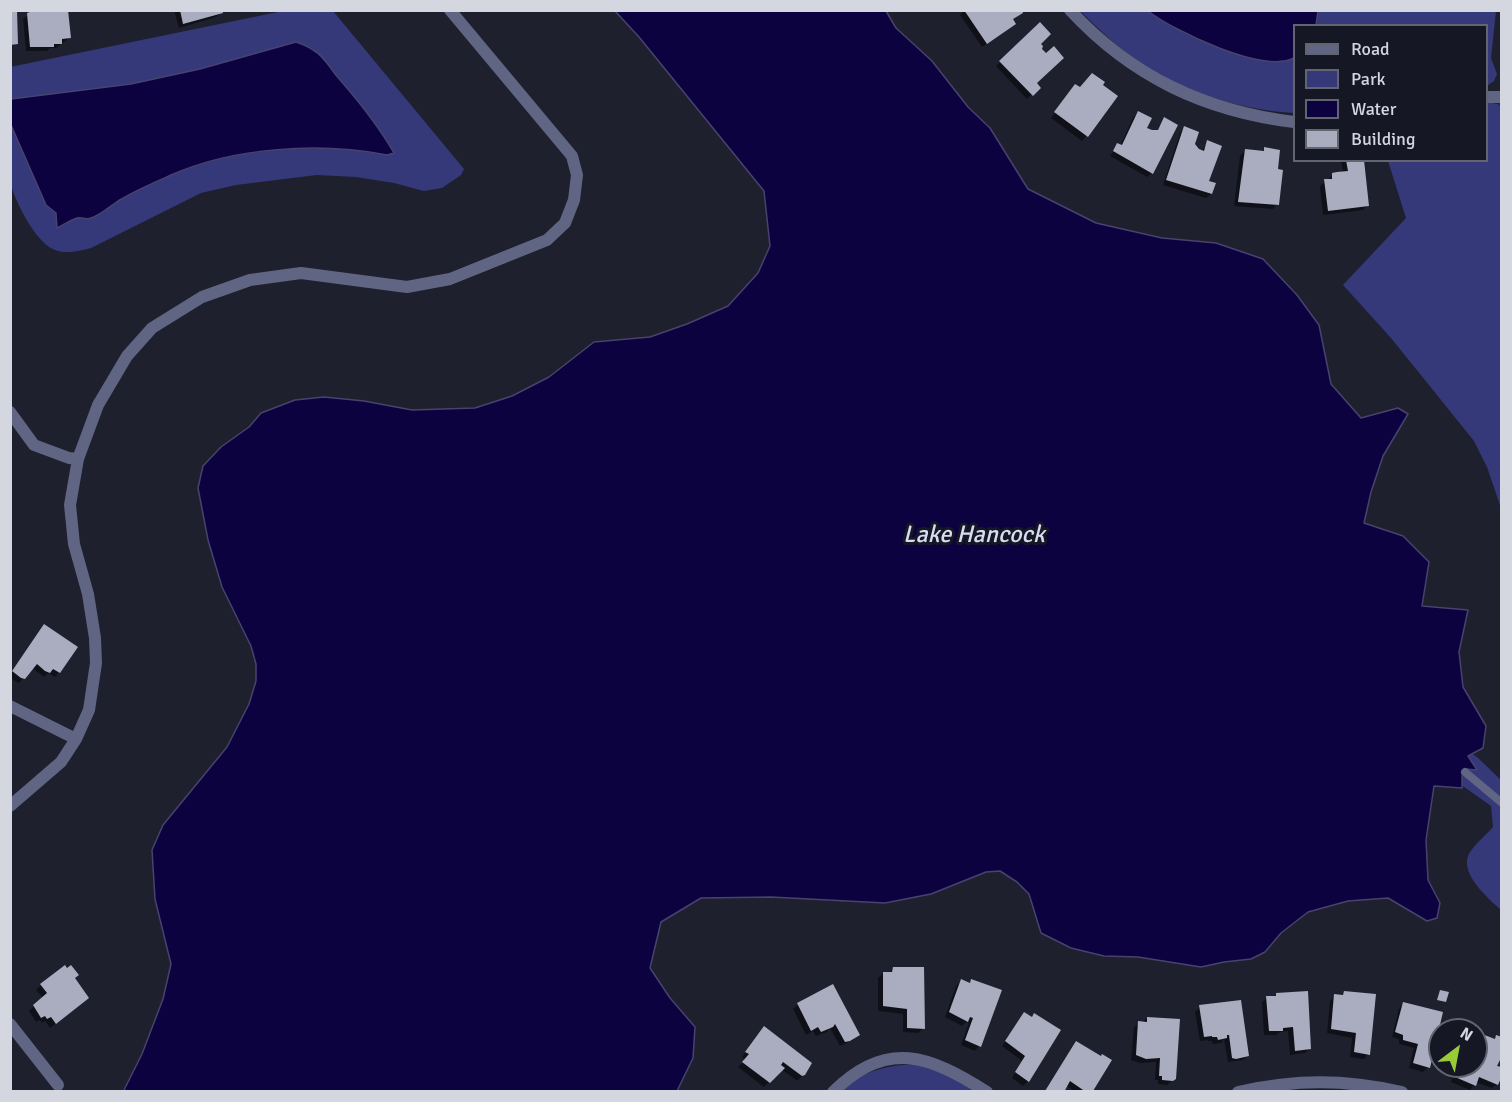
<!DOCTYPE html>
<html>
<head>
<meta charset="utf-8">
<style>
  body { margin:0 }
  #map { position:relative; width:1512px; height:1102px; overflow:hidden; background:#1e202d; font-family:Signika,sans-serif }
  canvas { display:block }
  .frame { position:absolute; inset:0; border:12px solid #d5d7e0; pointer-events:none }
  .legend { position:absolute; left:1293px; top:24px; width:195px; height:138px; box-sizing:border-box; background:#151724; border:2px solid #62646f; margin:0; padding:8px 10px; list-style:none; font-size:18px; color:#d5d7e0 }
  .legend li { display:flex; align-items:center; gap:12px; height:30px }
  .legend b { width:30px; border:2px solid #62646f }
  .north { position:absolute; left:1428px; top:1018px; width:60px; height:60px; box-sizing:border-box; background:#151724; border:2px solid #62646f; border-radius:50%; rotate:32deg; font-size:16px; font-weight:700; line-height:24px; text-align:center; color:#d5d7e0 }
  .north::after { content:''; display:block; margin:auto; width:21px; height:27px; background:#98cb37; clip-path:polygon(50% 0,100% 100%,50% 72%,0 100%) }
</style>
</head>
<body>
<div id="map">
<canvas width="1512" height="1102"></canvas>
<div class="frame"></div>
<ul class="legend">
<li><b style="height:8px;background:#606583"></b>Road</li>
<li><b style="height:16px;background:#353979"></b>Park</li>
<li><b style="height:16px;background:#0c023f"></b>Water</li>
<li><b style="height:16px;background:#aaadbf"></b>Building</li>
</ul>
<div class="north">N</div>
</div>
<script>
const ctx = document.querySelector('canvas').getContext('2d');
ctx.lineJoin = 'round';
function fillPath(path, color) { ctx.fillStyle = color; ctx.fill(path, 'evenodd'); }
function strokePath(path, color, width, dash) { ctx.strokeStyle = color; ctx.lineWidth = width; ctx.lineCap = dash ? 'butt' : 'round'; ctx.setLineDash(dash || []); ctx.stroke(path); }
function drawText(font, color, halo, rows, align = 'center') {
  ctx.font = font + ' Signika,sans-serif'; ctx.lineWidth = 6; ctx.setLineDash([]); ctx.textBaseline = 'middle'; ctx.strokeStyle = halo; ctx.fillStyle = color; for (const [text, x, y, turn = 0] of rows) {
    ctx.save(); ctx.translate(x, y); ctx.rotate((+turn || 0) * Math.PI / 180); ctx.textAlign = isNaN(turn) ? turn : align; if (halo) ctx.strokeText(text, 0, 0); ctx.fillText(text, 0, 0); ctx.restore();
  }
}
const green = new Path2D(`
  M 283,11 L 333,11 L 464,169 L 461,175 L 442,188 L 424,191 L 394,183 L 356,177 L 317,175 L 236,185 L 201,193 L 91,248 C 79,251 65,255 53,249 C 35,241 17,204 11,186 L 10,67 Z
  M 1080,11 L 1496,11 L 1491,58 L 1497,74 L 1494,81 L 1487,86 L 1486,26 L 1294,26 L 1294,113 C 1241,110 1183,92 1139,62 C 1118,48 1098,28 1080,11 Z
  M 1487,102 L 1498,104 L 1502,108 L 1501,508 L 1487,467 L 1474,441 L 1391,338 L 1343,285 L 1406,218 L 1388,161 L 1486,160 Z
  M 1463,747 L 1478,758 L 1501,780 L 1501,910 C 1488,898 1457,872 1470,852 C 1476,843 1486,835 1493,827 L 1491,806 L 1450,777 Z
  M 913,1064 L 937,1069 L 977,1092 L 841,1092 C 862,1071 884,1066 913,1064 Z`);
const water = new Path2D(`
  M 615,11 L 886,11 L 896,28 L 932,61 L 968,107 L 990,128 L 1028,189 L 1096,223 L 1162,238 L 1216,243 L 1263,259 L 1297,295 L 1319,325 L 1331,384 L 1361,418 L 1398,408 L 1408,414 L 1383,456 L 1371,492 L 1364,523 L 1403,536 L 1429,562 L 1422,606 L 1468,610 L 1459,652 L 1463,687 L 1486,726 L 1483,748 L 1468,756 L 1477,770 L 1466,769 L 1462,775 L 1462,788 L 1434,786 L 1426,840 L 1428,880 L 1440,903 L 1437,918 L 1427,921 L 1388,898 L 1348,901 L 1308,912 L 1281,933 L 1265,952 L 1251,959 L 1224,962 L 1201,967 L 1138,957 L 1104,956 L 1071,948 L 1041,933 L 1029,894 L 1017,882 L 1000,871 L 986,872 L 931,894 L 885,903 L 771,897 L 701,898 L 661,922 L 650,968 L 670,998 L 695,1027 L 693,1058 L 677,1091 L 123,1092 L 142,1054 L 163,999 L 171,964 L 155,899 L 152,850 L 163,825 L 227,747 L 249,704 L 256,681 L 256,664 L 251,646 L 222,587 L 208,540 L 198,488 L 203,466 L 221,447 L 249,427 L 261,413 L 295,400 L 324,397 L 364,401 L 412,410 L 475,408 L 512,396 L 549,377 L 594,342 L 650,337 L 687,324 L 728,306 L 758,273 L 770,246 L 764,191 L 639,37 Z
  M 1148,11 L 1318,11 L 1316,25 L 1294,26 L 1294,58 C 1263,74 1174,31 1148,11 Z
  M 296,42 C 302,44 308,46 313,50 C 326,57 331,71 341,81 C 361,104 379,127 394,153 L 387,155 C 319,142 234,147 171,175 C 153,183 134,191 118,201 C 109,207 101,215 91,218 C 87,220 82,217 77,218 C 71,220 63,225 57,228 L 56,213 L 46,205 L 11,125 L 11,99 L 131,84 L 200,69 Z`);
const shadow = new Path2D(`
  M 174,10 L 221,10 L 221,13 L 216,17 L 179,28 Z
  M 964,10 L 1024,10 L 1012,20 L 1010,28 L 982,47 L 960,15 Z
  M 28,15 L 69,38 L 56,48 L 50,48 L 47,51 L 26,51 L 23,19 Z
  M 1040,24 L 1041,44 L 1035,83 L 1039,87 L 1027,99 L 996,66 Z
  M 1100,86 L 1116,97 L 1082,141 L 1051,118 L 1071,91 Z
  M 1138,113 L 1145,128 L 1156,132 L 1164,119 L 1152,173 L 1147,177 L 1110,156 L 1118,145 L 1120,146 L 1133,118 Z
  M 1184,128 L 1197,133 L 1195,145 L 1201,152 L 1208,142 L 1207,182 L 1211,194 L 1206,198 L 1163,185 L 1180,133 Z
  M 1265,149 L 1277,204 L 1273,209 L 1234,206 L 1240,156 L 1245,151 L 1261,152 Z
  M 1341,160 L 1362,160 L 1367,206 L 1363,210 L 1323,215 L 1320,186 L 1333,175 L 1343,173 Z
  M 44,626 L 59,672 L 55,677 L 48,673 L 44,677 L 32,668 L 19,683 L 10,678 L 10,673 Z
  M 893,969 L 923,1028 L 918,1033 L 903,1032 L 903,1014 L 878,1011 L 878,978 L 883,973 L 889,973 Z
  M 74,979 L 83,1002 L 50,1028 L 45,1021 L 42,1023 L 40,1020 L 36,1022 L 29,1011 L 43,998 L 36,990 L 41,985 Z
  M 961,981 L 968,984 L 972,981 L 979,1046 L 975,1051 L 961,1045 L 969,1023 L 966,1022 L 962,1026 L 945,1017 L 956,986 Z
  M 832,986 L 858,1035 L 853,1040 L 840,1046 L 830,1028 L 827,1032 L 816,1036 L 813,1031 L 806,1035 L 793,1009 L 798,1005 Z
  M 1344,993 L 1368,1054 L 1364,1059 L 1350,1057 L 1352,1038 L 1327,1033 L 1330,1001 L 1335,996 L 1340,996 Z
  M 1276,995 L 1310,1048 L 1305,1053 L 1290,1055 L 1288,1031 L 1280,1032 L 1276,1035 L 1264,1035 L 1262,1002 L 1267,998 L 1274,997 Z
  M 1239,1001 L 1248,1055 L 1243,1060 L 1228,1062 L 1224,1039 L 1221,1043 L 1213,1044 L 1212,1041 L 1208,1041 L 1208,1040 L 1200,1041 L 1195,1012 L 1200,1007 Z
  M 1403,1004 L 1428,1067 L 1423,1072 L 1409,1068 L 1414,1048 L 1399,1044 L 1399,1039 L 1392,1037 L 1399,1009 Z
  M 1024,1014 L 1031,1018 L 1034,1015 L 1028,1081 L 1023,1086 L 1012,1078 L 1022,1061 L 1002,1046 Z
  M 1148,1018 L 1174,1078 L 1167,1085 L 1158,1084 L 1158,1080 L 1155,1080 L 1156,1062 L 1140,1063 L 1131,1060 L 1134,1027 Z
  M 1469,1026 L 1479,1029 L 1477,1033 L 1493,1040 L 1496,1037 L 1497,1084 L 1492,1088 L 1476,1082 L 1470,1090 L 1451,1082 L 1452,1079 L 1446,1076 L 1450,1066 L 1476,1066 L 1476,1030 L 1465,1030 Z
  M 759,1033 L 804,1074 L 798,1080 L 796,1080 L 781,1069 L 764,1087 L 738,1067 L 745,1060 L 742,1057 Z
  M 1076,1043 L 1101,1058 L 1110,1061 L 1090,1092 L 1075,1092 L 1066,1085 L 1062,1092 L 1044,1092 Z`);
const building = new Path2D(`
  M 10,10 L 17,10 L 18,44 L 10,45 Z
  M 36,10 L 68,10 L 71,38 L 62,39 L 62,44 L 54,44 L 54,47 L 30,47 L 27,13 Z
  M 180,10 L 222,10 L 223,13 L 183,24 Z
  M 964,10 L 1022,10 L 1023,13 L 1013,19 L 1016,24 L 987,44 Z
  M 1040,22 L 1051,34 L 1041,44 L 1043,46 L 1042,49 L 1046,53 L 1054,46 L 1064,58 L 1037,83 L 1041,88 L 1033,96 L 999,61 Z
  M 1092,73 L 1105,82 L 1103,85 L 1118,96 L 1088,137 L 1054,112 L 1075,84 L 1080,87 Z
  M 1138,111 L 1152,118 L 1147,128 L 1152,130 L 1158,130 L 1164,117 L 1178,125 L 1153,174 L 1113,151 L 1117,143 L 1122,145 Z
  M 1184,126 L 1199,132 L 1195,144 L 1199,149 L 1204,151 L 1207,140 L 1222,146 L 1209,181 L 1216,183 L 1212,194 L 1166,180 Z
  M 1264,147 L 1280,150 L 1278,169 L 1283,170 L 1279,205 L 1238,202 L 1245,149 L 1264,151 Z
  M 1346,160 L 1364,160 L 1369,206 L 1328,211 L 1324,179 L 1332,179 L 1332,173 L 1337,172 L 1348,171 Z
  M 44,624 L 78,647 L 60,673 L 53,669 L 50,673 L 45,671 L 37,664 L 25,679 L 21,678 L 12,671 Z
  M 65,965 L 67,968 L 71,965 L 79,975 L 75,978 L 89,998 L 56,1024 L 51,1017 L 47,1019 L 45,1016 L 41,1018 L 33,1005 L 47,993 L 40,984 Z
  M 893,967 L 924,967 L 925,1029 L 907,1028 L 907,1009 L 883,1006 L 883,972 L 892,972 Z
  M 961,979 L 970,983 L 971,979 L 1002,990 L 981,1047 L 965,1040 L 973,1018 L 970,1017 L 968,1022 L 949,1012 Z
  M 833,984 L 860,1035 L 850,1041 L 845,1042 L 835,1024 L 833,1027 L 821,1032 L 818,1027 L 811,1031 L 797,1003 Z
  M 1440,990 L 1449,992 L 1446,1002 L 1437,1000 Z
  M 1308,991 L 1311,1049 L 1295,1051 L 1293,1027 L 1283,1028 L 1283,1031 L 1269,1031 L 1266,996 L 1276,996 L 1276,993 Z
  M 1344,991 L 1376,994 L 1370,1055 L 1354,1052 L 1356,1033 L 1331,1029 L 1334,994 L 1343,995 Z
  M 1241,1000 L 1249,1056 L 1236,1059 L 1232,1058 L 1229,1035 L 1227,1035 L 1227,1038 L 1218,1040 L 1217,1037 L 1212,1037 L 1212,1036 L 1204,1037 L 1199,1005 Z
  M 1403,1002 L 1443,1012 L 1430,1068 L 1413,1063 L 1418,1044 L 1403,1040 L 1403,1035 L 1395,1032 Z
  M 1024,1012 L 1032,1017 L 1034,1013 L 1061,1030 L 1029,1082 L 1015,1072 L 1025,1056 L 1005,1041 Z
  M 1147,1017 L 1180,1019 L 1176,1079 L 1173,1081 L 1162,1080 L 1162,1076 L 1159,1076 L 1160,1058 L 1146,1059 L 1136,1055 L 1138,1021 L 1147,1022 Z
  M 1469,1024 L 1481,1029 L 1479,1033 L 1495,1039 L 1496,1035 L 1502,1037 L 1502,1056 L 1497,1066 L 1502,1067 L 1502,1076 L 1498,1085 L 1479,1077 L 1476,1086 L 1455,1077 L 1456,1074 L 1450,1071 L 1452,1066 L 1476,1066 L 1476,1030 L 1467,1030 Z
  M 764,1026 L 812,1063 L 805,1075 L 802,1076 L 783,1062 L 781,1065 L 785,1068 L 770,1083 L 742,1062 L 749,1054 L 745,1052 Z
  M 1076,1041 L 1101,1056 L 1102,1054 L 1112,1060 L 1093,1091 L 1086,1092 L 1070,1081 L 1064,1092 L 1046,1092 L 1045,1091 Z`);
const service = new Path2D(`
  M 1465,772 L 1502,803`);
const minor = new Path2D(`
  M 1070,10 C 1132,77 1205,111 1294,122
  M 1486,97 L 1502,97
  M 10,412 L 34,445 L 69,458 L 78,459
  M 10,706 L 76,739
  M 10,806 L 61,762 L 76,739 L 89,710 L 96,663 L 95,638 L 88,594 L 74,544 L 70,505 L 78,459 L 98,405 L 127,356 L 152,328 L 202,297 L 250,280 L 301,273 L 407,287 L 450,279 L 547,240 L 565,223 L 574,200 L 577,175 L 572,156 L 450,10
  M 10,1024 L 58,1085
  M 833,1092 C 887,1038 930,1056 987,1092
  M 1238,1092 C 1296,1079 1344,1079 1402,1092`);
const waterNames = [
  ["Lake Hancock",974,536]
];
fillPath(green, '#353979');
fillPath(water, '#0c023f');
strokePath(water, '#48426f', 1.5);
fillPath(shadow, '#0007');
fillPath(building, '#aaadbf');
strokePath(service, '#606583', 8);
strokePath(minor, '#606583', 12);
drawText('italic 24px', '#d8dcf0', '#151724', waterNames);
</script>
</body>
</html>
